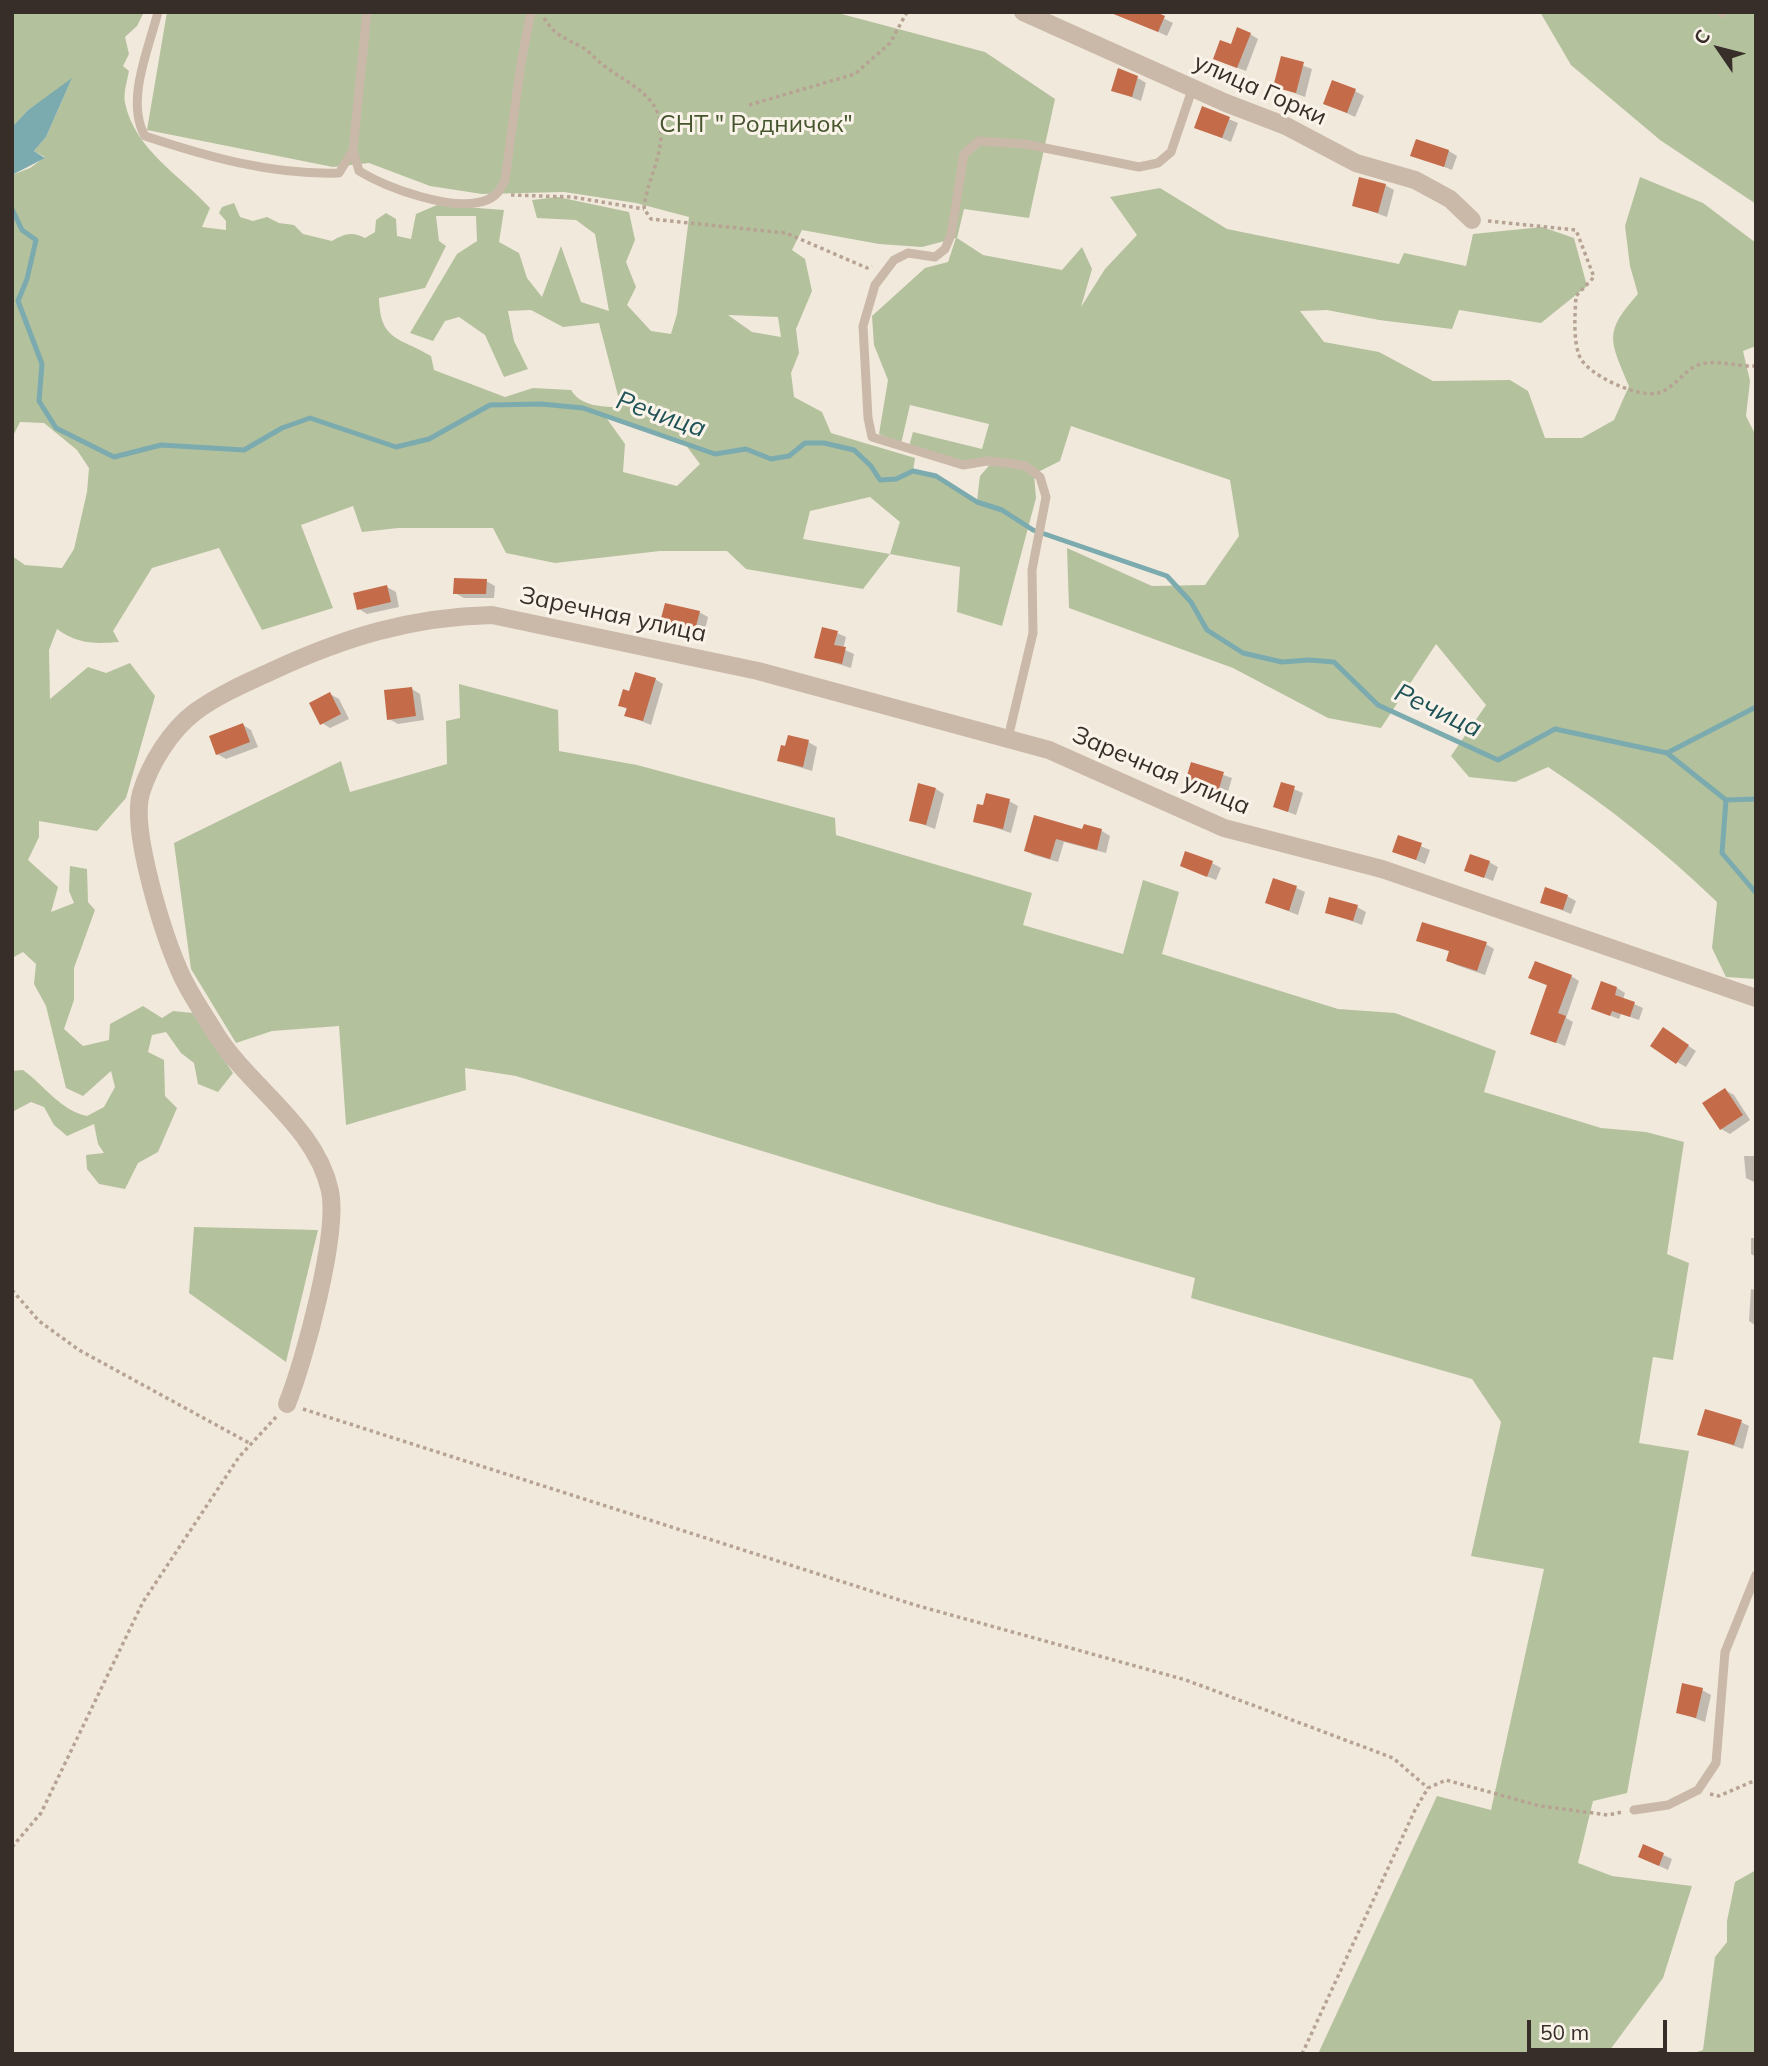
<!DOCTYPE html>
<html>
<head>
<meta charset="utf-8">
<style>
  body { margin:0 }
  #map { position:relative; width:1768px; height:2066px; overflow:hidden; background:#f2e9dd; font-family:Mulish,sans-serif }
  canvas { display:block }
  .frame { position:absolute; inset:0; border:14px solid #372e29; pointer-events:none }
  .north { position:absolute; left:1684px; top:14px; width:70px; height:70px; -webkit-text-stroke:5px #faf3e9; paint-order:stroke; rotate:305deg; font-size:19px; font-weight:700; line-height:28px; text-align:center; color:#372e29 }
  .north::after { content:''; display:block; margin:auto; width:24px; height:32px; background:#372e29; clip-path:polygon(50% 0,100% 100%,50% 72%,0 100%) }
  .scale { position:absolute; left:1527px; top:2020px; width:140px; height:32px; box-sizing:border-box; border:4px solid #372e29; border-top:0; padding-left:9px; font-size:21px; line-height:24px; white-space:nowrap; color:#372e29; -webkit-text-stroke:5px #faf3e9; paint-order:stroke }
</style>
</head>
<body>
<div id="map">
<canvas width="1768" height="2066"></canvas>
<div class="frame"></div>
<div class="north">С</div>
<div class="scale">50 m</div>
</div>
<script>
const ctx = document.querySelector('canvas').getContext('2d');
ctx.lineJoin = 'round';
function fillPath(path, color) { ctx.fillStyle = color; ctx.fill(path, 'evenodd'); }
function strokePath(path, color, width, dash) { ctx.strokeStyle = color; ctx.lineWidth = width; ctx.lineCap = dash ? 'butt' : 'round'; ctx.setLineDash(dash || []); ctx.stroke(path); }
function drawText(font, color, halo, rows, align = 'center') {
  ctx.font = font + ' Mulish,sans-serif'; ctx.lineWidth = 6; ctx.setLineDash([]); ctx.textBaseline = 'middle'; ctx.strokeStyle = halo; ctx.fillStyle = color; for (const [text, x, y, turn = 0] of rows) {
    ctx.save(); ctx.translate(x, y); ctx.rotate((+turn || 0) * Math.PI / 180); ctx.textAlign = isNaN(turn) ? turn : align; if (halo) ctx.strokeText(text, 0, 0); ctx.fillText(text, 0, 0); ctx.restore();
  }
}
const green = new Path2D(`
  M 12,12 L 144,12 L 137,26 L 125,37 L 129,54 L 123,66 L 129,71 C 127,81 123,94 125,103 C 135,150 180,175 210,208 L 202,227 L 226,230 L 226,221 L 219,213 L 222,207 L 234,203 L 240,217 L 253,221 L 267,217 L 279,223 L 294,225 L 303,234 L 332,241 C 344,234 352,231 365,238 L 375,232 L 376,220 L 386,213 L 396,219 L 397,236 L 411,239 L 416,214 L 437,205 L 504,210 L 499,242 L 519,253 L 527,278 L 542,297 L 561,246 L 581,302 L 609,311 L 595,234 L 576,220 L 537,218 L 532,200 L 558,197 L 629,212 L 635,240 L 626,262 L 636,287 L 627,305 L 651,331 L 671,334 L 677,314 L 689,217 L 636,203 L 564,192 L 482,194 L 430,186 L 369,163 L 333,167 L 147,130 L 167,12 L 834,12 L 985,52 L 1055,99 L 1029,218 L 964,209 L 957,238 L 983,255 L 1062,270 L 1082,247 L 1092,269 L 1081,307 L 1105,269 L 1137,235 L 1110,197 L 1160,188 L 1227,229 L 1399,264 L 1404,253 L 1466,266 L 1473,234 L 1542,227 L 1574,238 L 1587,286 L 1541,323 L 1459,310 L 1452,329 L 1379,320 L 1327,310 L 1300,311 L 1324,342 L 1379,352 L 1433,381 L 1510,380 L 1528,391 L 1545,438 L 1582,438 L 1614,420 L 1629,386 C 1610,340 1603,333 1638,294 L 1630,266 L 1625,226 L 1640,177 L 1703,203 L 1756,243 L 1756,346 L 1743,351 L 1750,381 L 1746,416 L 1756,436 L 1756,979 L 1726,977 L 1712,948 L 1717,902 C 1664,851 1609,807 1548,767 L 1515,782 L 1469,777 L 1451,756 L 1486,705 L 1436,644 L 1381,728 L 1328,718 L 1233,668 L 1069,608 L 1067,548 L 1152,586 L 1205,585 L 1239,536 L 1230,480 L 1071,426 L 1060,461 L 1034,474 L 1036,498 L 1002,626 L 957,612 L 960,567 L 890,554 L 863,589 L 746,569 L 727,551 L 660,551 L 555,563 L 506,553 L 493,528 L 398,528 L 362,532 L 353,506 L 301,525 L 333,608 L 262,630 L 219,548 L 152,568 L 113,631 L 119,642 C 95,644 77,644 57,629 L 49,650 L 50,699 L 88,667 L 106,673 L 130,663 L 155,696 L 126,798 L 97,831 L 39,821 L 39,837 L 28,860 L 58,887 L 51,912 L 74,903 L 69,891 L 70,866 L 87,869 L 88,902 L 95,910 L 74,968 L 74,1000 L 64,1029 L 83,1046 L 109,1040 L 110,1024 L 143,1006 L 162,1018 L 173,1011 L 193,1013 L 233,1073 L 218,1092 L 198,1084 L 194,1063 L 181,1053 L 166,1032 L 152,1035 L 148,1052 L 164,1060 L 165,1096 L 177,1108 L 158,1152 L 138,1163 L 125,1189 L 99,1184 L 87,1169 L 86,1155 L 104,1153 L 98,1144 L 94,1124 L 67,1136 L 54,1125 L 44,1107 L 31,1102 L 12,1112 L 12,1071 L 23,1070 C 46,1087 60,1110 87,1116 L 104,1107 L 115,1087 L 111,1071 L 83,1096 L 66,1088 L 46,1006 L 34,984 L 36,964 L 23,952 L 12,958 L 12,556 L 25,565 L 62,568 L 74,549 L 87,492 L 89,468 L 77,450 L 44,423 L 20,422 L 12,438 L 12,175 L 30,168 L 45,157 L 34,151 L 46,137 L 71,80 L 28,110 L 12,127 ZM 436,216 L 476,216 L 477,241 L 457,254 L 410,333 L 433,341 L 445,321 L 459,317 L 485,335 L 504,377 L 528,369 L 514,341 L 508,311 L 531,310 L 563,327 L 599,323 L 621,407 C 604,407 581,407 571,390 L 533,388 L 505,397 L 434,370 L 431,356 C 399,337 380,341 379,298 L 425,288 L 446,246 L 439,241 ZM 802,230 L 879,244 L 922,247 L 956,238 L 948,262 L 925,268 L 872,316 L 874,345 L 888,380 L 879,434 L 901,444 L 910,405 L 989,424 L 982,449 L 913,432 L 909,446 L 973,468 L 993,461 L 980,476 L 977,501 L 936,476 L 913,471 L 915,458 L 831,433 L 822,412 L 794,397 L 791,373 L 799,353 L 796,329 L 812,291 L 805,259 L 792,250 ZM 728,315 L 778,317 L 781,337 L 752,332 ZM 605,416 L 682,440 L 700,464 L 677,486 L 623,472 L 625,444 ZM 870,497 L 900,522 L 890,554 L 803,539 L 810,511 Z
  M 1540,12 L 1756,12 L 1756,204 L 1660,140 L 1571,65 Z
  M 459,684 L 558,710 L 559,751 L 637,765 L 835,818 L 836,835 L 1032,893 L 1023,925 L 1123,954 L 1143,880 L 1179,892 L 1162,954 L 1338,1009 L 1395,1013 L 1496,1051 L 1484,1092 L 1601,1128 L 1646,1132 L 1684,1142 L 1667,1254 L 1689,1263 L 1673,1360 L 1653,1357 L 1639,1443 L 1689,1451 L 1627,1793 L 1593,1801 L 1578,1863 L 1612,1876 L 1692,1886 L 1663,1978 L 1607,2054 L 1318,2054 L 1437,1796 L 1491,1810 L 1544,1569 L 1471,1556 L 1501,1422 L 1472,1379 L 1191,1298 L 1195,1278 L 936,1204 L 516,1076 L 465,1068 L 466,1090 L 346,1125 L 339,1026 L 272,1031 L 236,1043 L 191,969 L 174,843 L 341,761 L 350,792 L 447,764 L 446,721 L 460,718 Z
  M 194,1227 L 318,1230 L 286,1362 L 189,1293 Z
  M 1756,1870 L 1756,2054 L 1690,2054 L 1703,2050 L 1715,1957 L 1727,1942 L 1727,1921 L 1735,1882 Z`);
const water = new Path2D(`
  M 72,78 L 46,137 L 34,151 L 45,158 L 12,175 L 12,127 L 28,110 Z`);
const shadow = new Path2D(`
  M 1136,12 L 1151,12 L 1173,23 L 1167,36 L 1133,20 Z
  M 1250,34 L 1258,39 L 1246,71 L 1224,63 L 1232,46 Z
  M 1283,58 L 1312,69 L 1305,97 L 1275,86 Z
  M 1138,78 L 1146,83 L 1141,101 L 1113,90 Z
  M 1355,91 L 1364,96 L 1355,117 L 1325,103 Z
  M 1203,108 L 1238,123 L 1231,142 L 1196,127 Z
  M 1449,151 L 1457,156 L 1452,170 L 1413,155 Z
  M 1385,185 L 1394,190 L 1387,217 L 1354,205 Z
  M 486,581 L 495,586 L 494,598 L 464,598 L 455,593 Z
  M 387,587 L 396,592 L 399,607 L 367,614 L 359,609 Z
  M 699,612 L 708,617 L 704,634 L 662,621 Z
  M 837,633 L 846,637 L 843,649 L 854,654 L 851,668 L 816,657 Z
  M 655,679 L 663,684 L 651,725 L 626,715 L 628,710 L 620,705 L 631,693 Z
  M 412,689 L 420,694 L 424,720 L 398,724 L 389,719 Z
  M 330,694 L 339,699 L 349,719 L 330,728 L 322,723 Z
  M 243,725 L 251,730 L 258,747 L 226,759 L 217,754 Z
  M 808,742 L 817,747 L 812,771 L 779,761 Z
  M 1192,764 L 1232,778 L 1227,795 L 1187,781 Z
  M 1282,784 L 1303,793 L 1296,815 L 1275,807 Z
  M 936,789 L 944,794 L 935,829 L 911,820 Z
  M 1009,801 L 1018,806 L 1011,833 L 975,821 Z
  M 1036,817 L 1084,831 L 1085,827 L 1102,831 L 1110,836 L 1106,853 L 1064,842 L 1058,862 L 1034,855 L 1026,851 Z
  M 1399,837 L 1430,850 L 1425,864 L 1394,851 Z
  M 1489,862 L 1498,867 L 1493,881 L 1467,870 Z
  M 1212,863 L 1221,868 L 1216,880 L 1182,866 Z
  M 1296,888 L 1305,892 L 1298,915 L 1267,903 Z
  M 1567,896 L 1576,901 L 1571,914 L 1542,902 Z
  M 1357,907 L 1366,912 L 1362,925 L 1327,912 Z
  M 1418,940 L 1486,944 L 1494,949 L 1485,975 L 1456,965 L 1448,960 L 1451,952 Z
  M 1571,976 L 1579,981 L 1566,1018 L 1573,1022 L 1565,1046 L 1532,1033 L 1548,986 L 1530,978 Z
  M 1617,988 L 1625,993 L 1623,999 L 1643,1008 L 1639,1020 L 1621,1014 L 1619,1019 L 1593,1009 Z
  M 1672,1035 L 1696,1051 L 1686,1067 L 1677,1062 Z
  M 1725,1090 L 1734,1095 L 1750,1120 L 1730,1134 L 1721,1129 Z
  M 1744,1156 L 1756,1156 L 1756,1183 L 1746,1178 Z
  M 1751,1238 L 1756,1238 L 1756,1257 L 1751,1254 Z
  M 1751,1289 L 1756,1290 L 1756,1326 L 1749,1321 Z
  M 1741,1422 L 1749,1426 L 1743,1449 L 1699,1434 Z
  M 1702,1690 L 1711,1695 L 1705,1722 L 1678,1712 Z
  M 1644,1846 L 1672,1859 L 1668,1870 L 1640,1857 Z`);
const stream = new Path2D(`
  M 12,209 L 22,230 L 36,240 L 27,279 L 18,301 L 42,364 L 39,401 L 56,428 L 114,457 L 161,445 L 244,450 L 282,428 L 310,418 L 396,447 L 429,439 L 490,405 L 541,404 L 583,408 L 715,454 L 746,449 L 771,459 L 789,456 L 805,443 L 824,443 L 854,450 L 871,466 L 880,480 L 896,479 L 913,471 L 936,476 L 977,502 L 1002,510 L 1033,530 L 1167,576 L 1191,602 L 1207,630 L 1243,653 L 1282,662 L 1309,660 L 1334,662 L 1378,705 L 1498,760 L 1555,729 L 1667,753 L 1726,800 L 1756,799
  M 1667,753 L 1756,707
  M 1726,800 L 1722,853 L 1756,893`);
const building = new Path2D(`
  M 1156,12 L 1165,16 L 1158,32 L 1111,13 Z
  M 1237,27 L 1251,33 L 1237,68 L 1213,59 L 1220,40 L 1231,44 Z
  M 1281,56 L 1304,62 L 1296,93 L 1273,87 Z
  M 1118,68 L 1138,76 L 1132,97 L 1111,91 Z
  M 1332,80 L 1356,89 L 1347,113 L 1323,104 Z
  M 1202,106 L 1230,117 L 1222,138 L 1194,128 Z
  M 1416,139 L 1449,150 L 1444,167 L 1410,156 Z
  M 1359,177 L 1386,184 L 1378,213 L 1352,206 Z
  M 454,578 L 487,579 L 486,594 L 453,594 Z
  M 387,585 L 391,602 L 357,610 L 353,593 Z
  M 665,603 L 700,611 L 695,630 L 660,622 Z
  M 822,627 L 838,631 L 834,645 L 846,647 L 842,664 L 814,658 Z
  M 635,672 L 656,678 L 643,721 L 624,716 L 627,708 L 618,706 L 623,689 L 629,691 Z
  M 412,687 L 416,716 L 387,720 L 384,690 Z
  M 330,692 L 341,714 L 320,725 L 309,703 Z
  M 243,723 L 250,742 L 216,755 L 209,736 Z
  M 788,735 L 809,740 L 803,767 L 777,761 L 781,745 L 785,746 Z
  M 1191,762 L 1224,772 L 1218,792 L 1185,782 Z
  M 1281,782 L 1295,786 L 1288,812 L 1273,807 Z
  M 918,783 L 936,788 L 926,825 L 909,821 Z
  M 986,793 L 1010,799 L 1003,829 L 973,822 L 977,804 L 983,805 Z
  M 1034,815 L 1082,829 L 1084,824 L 1102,829 L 1097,850 L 1056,839 L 1050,859 L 1024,851 Z
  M 1398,835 L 1422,843 L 1416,860 L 1392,852 Z
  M 1185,851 L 1213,861 L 1207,877 L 1180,866 Z
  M 1470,854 L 1490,861 L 1484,878 L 1464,871 Z
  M 1273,878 L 1297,886 L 1289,911 L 1265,903 Z
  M 1545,887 L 1568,895 L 1563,910 L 1540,903 Z
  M 1329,897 L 1358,905 L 1353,921 L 1325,913 Z
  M 1422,922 L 1487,942 L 1477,971 L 1446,961 L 1449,951 L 1416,941 Z
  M 1535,961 L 1572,975 L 1558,1013 L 1566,1016 L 1556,1043 L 1530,1034 L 1547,985 L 1528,978 Z
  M 1601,981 L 1617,987 L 1615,995 L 1635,1002 L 1630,1017 L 1612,1011 L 1610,1016 L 1591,1009 Z
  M 1663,1027 L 1689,1045 L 1676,1064 L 1650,1046 Z
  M 1725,1088 L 1743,1115 L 1720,1130 L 1702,1103 Z
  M 1705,1409 L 1742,1420 L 1734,1445 L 1697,1435 Z
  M 1682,1683 L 1703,1688 L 1696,1718 L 1676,1713 Z
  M 1643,1844 L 1664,1853 L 1659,1866 L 1638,1857 Z`);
const path = new Path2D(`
  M 544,18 C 555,36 565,38 582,47 C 591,53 598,62 607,68 C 634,87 663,98 661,136 C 660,162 646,184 644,209 L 651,219 L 786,233 L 867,268 L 872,266
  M 749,105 L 855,74 L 890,43 L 907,12
  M 511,195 L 572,197 L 644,209
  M 1488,221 L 1576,230 L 1594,277 L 1576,296 C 1575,314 1573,338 1579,355 C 1586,375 1638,398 1658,393 C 1677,388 1686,364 1707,363 C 1723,361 1740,367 1756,366
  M 12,1290 L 39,1321 L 79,1350 L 251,1444
  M 303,1409 L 915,1605 L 1186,1680 L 1393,1758 L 1428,1788
  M 1710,1794 L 1719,1796 L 1756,1780
  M 12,1847 L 41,1813 L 143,1602 L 239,1457 L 277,1416
  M 1302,2054 L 1415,1810 L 1428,1788 L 1446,1780 L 1540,1806 L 1608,1815 L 1622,1812`);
const service = new Path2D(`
  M 158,12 C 149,48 125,101 145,136 C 208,157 272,175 339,173 L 353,150
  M 367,12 L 353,150 L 359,171 C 387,188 454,213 487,200 C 497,196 501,189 505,180 L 521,63 L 531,12
  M 1722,12 L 1722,13
  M 1008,738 L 1033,633 L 1032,570 L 1046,497 L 1040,477 L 1026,466 L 1008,463 L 987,461 L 963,465 L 872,437 L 868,418 L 863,326 L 875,285 L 894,260 L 908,253 L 935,257 L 945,249 L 951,235 L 964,154 L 979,141 L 1025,144 L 1139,167 L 1158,163 L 1171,152 L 1193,87
  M 1634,1810 L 1668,1805 L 1698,1790 L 1716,1763 L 1725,1652 L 1756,1575`);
const minor = new Path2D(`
  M 1023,12 L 1226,103 L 1286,126 L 1356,163 L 1415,180 L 1450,199 L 1472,220
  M 287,1404 C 304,1362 339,1234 330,1191 C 316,1126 250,1088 216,1034 C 204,1014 189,993 180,972 C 164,936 130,830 141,793 C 150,764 170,731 195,712 C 218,695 246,683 272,671 C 345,637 411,617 492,615 L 758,671 L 1049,750 L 1224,828 L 1382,869 L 1756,998`);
const streetNames = [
  ["улица Горки",1260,90,24],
  ["Заречная улица",613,615,12],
  ["Заречная улица",1161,771,23]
];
const parkNames = [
  ["СНТ \" Родничок\"",756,125]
];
const waterNames = [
  ["Речица",661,415,19],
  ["Речица",1438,711,25]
];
fillPath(green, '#b4c19d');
fillPath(water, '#7cabaf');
fillPath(shadow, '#0003');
strokePath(stream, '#7cabaf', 5);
fillPath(building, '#c46b49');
strokePath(path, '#b6a393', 3.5, [3.5, 3.5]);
strokePath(service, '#cab9a9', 9);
strokePath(minor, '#cab9a9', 18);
drawText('24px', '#372e29', '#faf3e9', streetNames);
drawText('24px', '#45552d', '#faf3e9', parkNames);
drawText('italic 26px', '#1f5358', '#faf3e9', waterNames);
</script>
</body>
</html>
